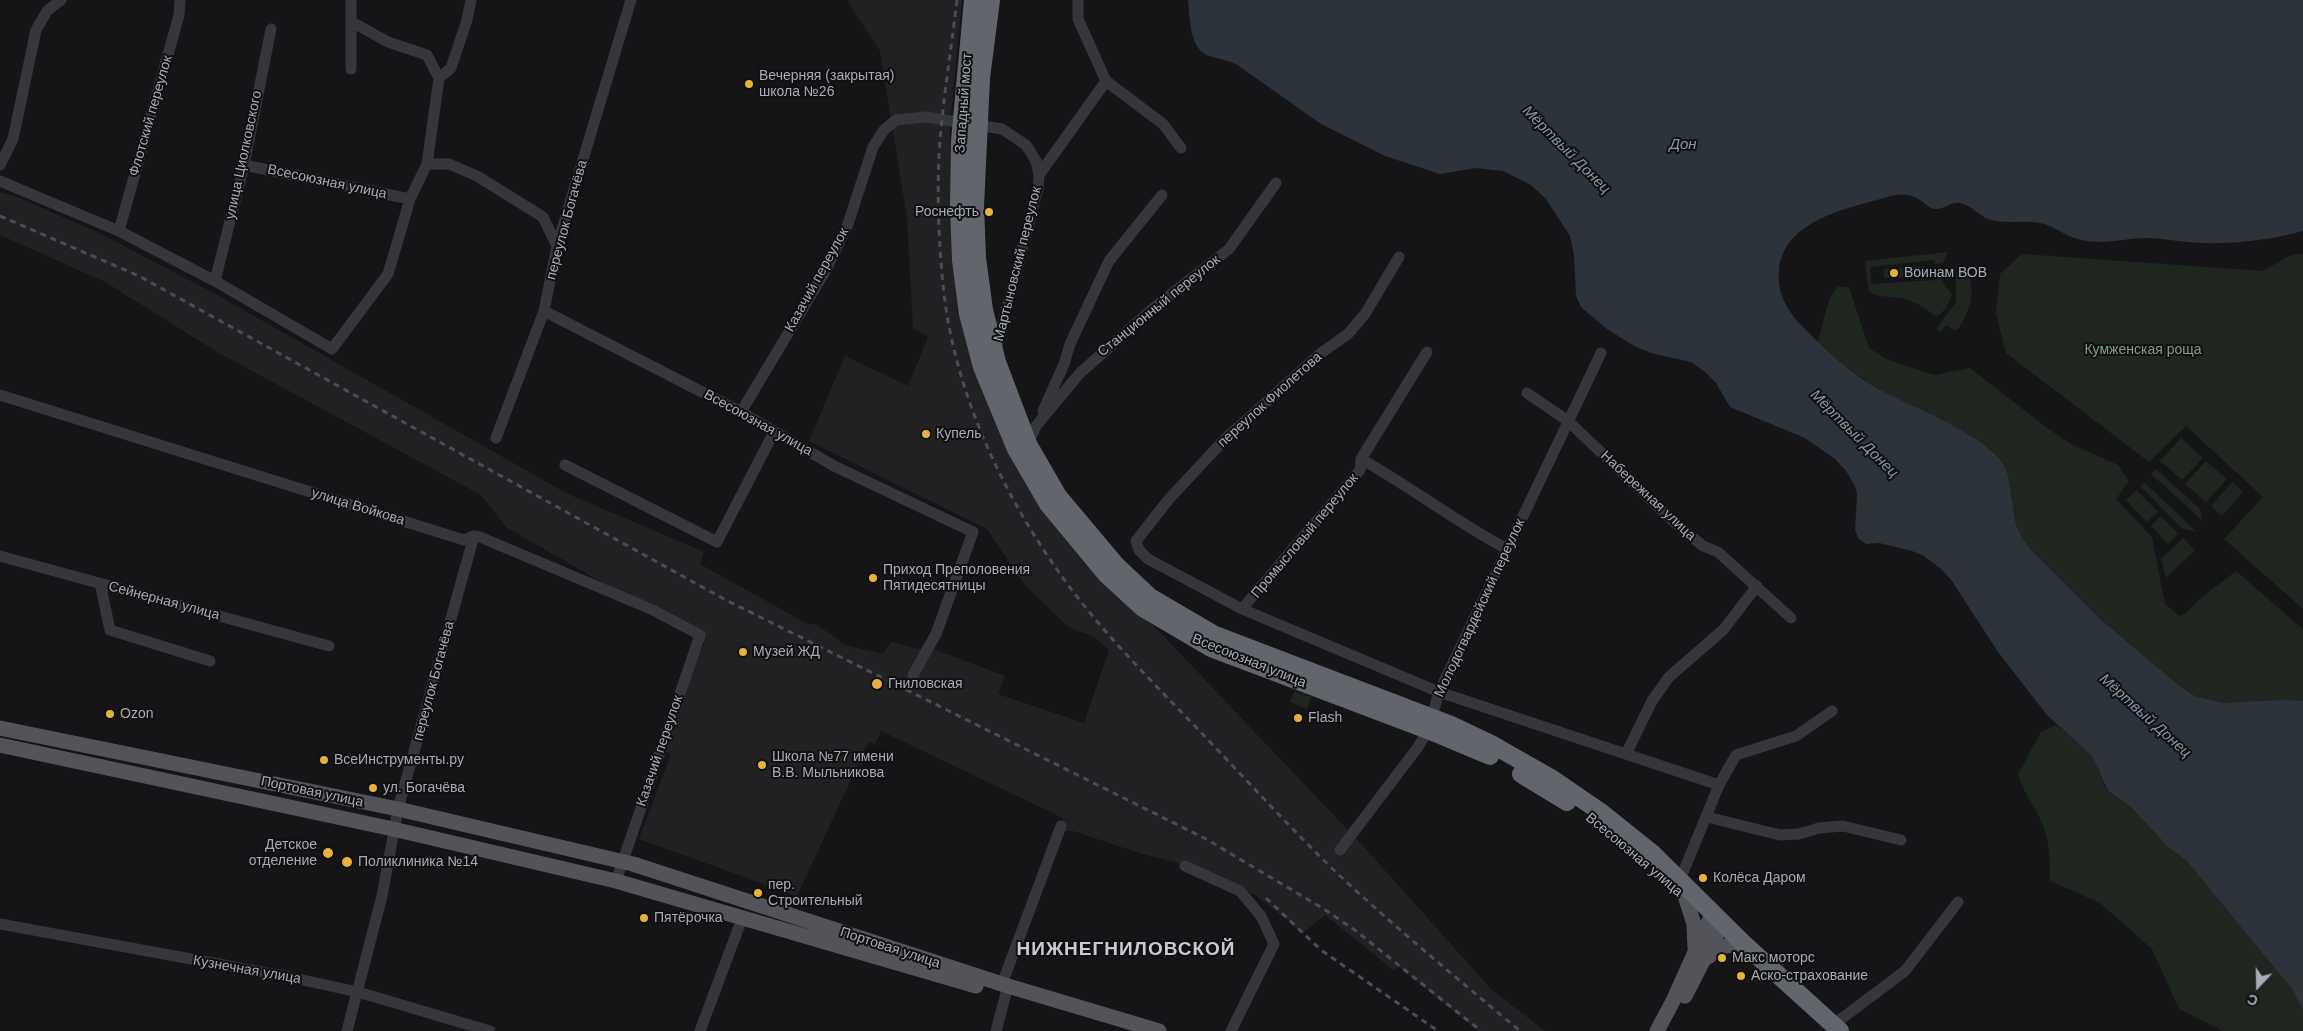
<!DOCTYPE html>
<html>
<head>
<meta charset="utf-8">
<style>
  body { margin:0 }
  #map { position:relative; width:2303px; height:1031px; overflow:hidden; background:#151517; font-family:Helvetica,sans-serif }
  canvas { display:block }
  .north { position:absolute; left:2233px; top:961px; width:50px; height:50px; -webkit-text-stroke:4px #101011; paint-order:stroke; rotate:201deg; font-size:14px; font-weight:700; line-height:20px; text-align:center; color:#a8acb6 }
  .north::after { content:''; display:block; margin:auto; width:18px; height:22px; background:#a8acb6; clip-path:polygon(50% 0,100% 100%,50% 72%,0 100%) }
</style>
</head>
<body>
<div id="map">
<canvas width="2303" height="1031"></canvas>
<div class="north">С</div>
</div>
<script>
const ctx = document.querySelector('canvas').getContext('2d');
ctx.lineJoin = 'round';
function fillPath(path, color) { ctx.fillStyle = color; ctx.fill(path, 'evenodd'); }
function strokePath(path, color, width, dash) { ctx.strokeStyle = color; ctx.lineWidth = width; ctx.lineCap = dash ? 'butt' : 'round'; ctx.setLineDash(dash || []); ctx.stroke(path); }
function drawText(font, color, halo, rows, align = 'center') {
  ctx.font = font + ' Helvetica,sans-serif'; ctx.lineWidth = 4; ctx.setLineDash([]); ctx.textBaseline = 'middle'; ctx.strokeStyle = halo; ctx.fillStyle = color; for (const [text, x, y, turn = 0] of rows) {
    ctx.save(); ctx.translate(x, y); ctx.rotate((+turn || 0) * Math.PI / 180); ctx.textAlign = isNaN(turn) ? turn : align; if (halo) ctx.strokeText(text, 0, 0); ctx.fillText(text, 0, 0); ctx.restore();
  }
}
const built = new Path2D(`
  M 849,0 L 962,0 L 950,125 L 951,208 L 975,357 L 1105,583 L 1153,625 L 1364,847 L 1493,991 L 1545,1031 L 1478,1031 L 1399,967 L 1393,970 L 1325,915 L 1303,933 L 1254,894 L 1196,867 L 1142,854 L 1073,831 L 1058,831 L 1063,818 L 881,731 L 875,744 L 869,741 L 797,896 L 639,839 L 671,754 L 665,752 L 697,656 L 705,642 L 506,527 L 481,495 L 219,353 L 105,282 L 0,235 L 0,192 L 15,196 L 101,234 L 210,291 L 568,494 L 704,552 L 700,564 L 808,624 L 816,624 L 845,645 L 883,654 L 891,642 L 918,649 L 928,647 L 1005,676 L 998,694 L 1084,723 L 1109,650 L 1094,637 L 1068,627 L 1025,585 L 987,529 L 809,441 L 845,356 L 908,386 L 928,337 L 913,328 L 907,218 L 880,51 L 848,2 Z`);
const green = new Path2D(`
  M 1948,252 L 1943,263 L 1935,264 L 1935,260 L 1870,267 L 1871,284 L 1937,280 L 1936,274 L 1942,274 L 1943,282 L 1952,295 L 1946,308 L 1937,317 C 1927,310 1918,303 1906,299 C 1895,296 1877,299 1869,291 L 1865,261 Z
  M 2022,254 L 2263,271 L 2291,255 L 2303,254 L 2303,609 L 2224,539 L 2263,497 L 2186,426 L 2149,462 L 2006,353 L 1996,313 L 2000,274 Z
  M 1924,266 L 1924,276 L 1884,278 L 1884,269 Z
  M 1965,270 C 1978,285 1969,315 1958,329 L 1954,330 L 1946,325 L 1940,332 L 1936,329 L 1956,302 L 1956,272 Z
  M 1837,287 L 1849,287 L 1869,348 L 1886,359 L 1934,375 L 1970,368 L 2046,427 L 2071,444 L 2118,465 L 2129,481 L 2116,499 L 2152,537 L 2165,604 L 2179,616 L 2186,613 L 2197,601 L 2236,571 L 2303,629 L 2303,701 L 2223,703 L 2195,696 L 2181,687 L 2100,619 L 2032,551 L 2023,539 L 2016,525 L 2007,471 L 1984,445 L 1873,386 L 1843,365 L 1818,342 L 1829,300 Z
  M 2181,438 L 2203,458 L 2182,480 L 2160,461 Z
  M 2206,461 L 2227,479 L 2206,502 L 2185,484 Z
  M 2156,469 L 2200,509 L 2203,521 L 2151,474 Z
  M 2144,482 L 2197,532 L 2183,529 L 2140,486 Z
  M 2232,482 L 2243,492 L 2222,516 L 2211,506 Z
  M 2136,490 L 2158,512 L 2147,522 L 2126,500 Z
  M 2161,516 L 2178,534 L 2168,544 L 2151,526 Z
  M 2183,538 L 2195,550 L 2166,578 L 2161,559 Z
  M 1294,691 L 1311,697 L 1307,709 L 1290,702 Z
  M 2056,725 L 2079,742 L 2092,756 L 2107,791 L 2131,807 L 2168,847 L 2187,861 L 2238,921 L 2292,989 L 2303,1010 L 2303,1031 L 2223,1031 L 2179,1009 L 2152,949 L 2100,903 L 2050,881 C 2050,861 2050,842 2042,823 C 2035,806 2023,793 2018,774 L 2041,732 Z`);
const water = new Path2D(`
  M 1188,0 L 2303,0 L 2303,231 C 2271,240 2235,244 2201,243 C 2183,242 2166,239 2148,238 C 2125,238 2104,245 2081,240 C 2066,237 2055,226 2040,223 C 2024,220 2007,224 1991,220 C 1979,217 1972,205 1960,203 C 1951,201 1944,210 1935,209 C 1928,208 1925,203 1920,200 C 1907,190 1891,196 1877,200 C 1839,210 1783,224 1779,270 C 1776,298 1792,317 1811,335 C 1830,354 1850,372 1873,386 C 1907,406 1992,435 2007,471 L 2016,525 L 2023,539 L 2032,551 L 2100,619 L 2181,687 L 2195,696 L 2223,703 L 2283,700 L 2303,701 L 2303,1010 L 2292,989 L 2187,861 L 2168,847 L 2131,807 L 2108,791 L 2092,756 L 2047,715 L 1998,652 L 1952,581 L 1941,569 L 1924,556 L 1912,551 L 1879,543 L 1866,544 L 1858,538 L 1855,530 L 1857,495 L 1855,486 L 1846,471 L 1835,459 L 1805,438 L 1730,407 L 1716,383 L 1705,372 L 1691,362 L 1651,353 L 1634,346 L 1607,329 L 1581,307 L 1576,296 L 1574,254 L 1570,236 L 1546,199 L 1531,185 L 1503,171 L 1475,168 L 1440,174 L 1385,156 L 1321,124 L 1236,64 C 1227,60 1219,59 1210,56 C 1189,51 1190,17 1188,0 Z`);
const minor = new Path2D(`
  M 351,0 L 351,69
  M 1078,0 L 1078,19 L 1106,81 L 1163,124 L 1181,148
  M 352,22 L 388,42 L 427,55 L 439,78
  M 427,164 L 449,164 L 477,176 L 543,217 L 557,246
  M 0,165 L 13,139 L 36,30 L 47,11 L 61,0
  M 244,165 L 410,199
  M 1039,175 L 1106,81
  M 0,181 L 119,231 L 215,281 L 332,349 L 388,274 L 410,199 L 427,164 L 439,78 L 451,68 L 467,20 L 471,0
  M 119,231 L 179,15 L 180,0
  M 1399,257 L 1365,314 L 1348,334 L 1321,353 L 1225,439 L 1169,499 L 1136,541 L 1139,550 L 1148,559 L 1242,609 L 1439,692 L 1719,785
  M 215,281 L 244,165 L 271,29
  M 544,311 L 741,412 L 834,466 L 973,532 L 936,634 L 913,675
  M 1527,393 L 1568,421 L 1673,521 L 1703,546 L 1718,552 L 1791,618
  M 0,395 L 464,540 L 474,536 L 480,537 L 653,610 L 700,635 L 616,881
  M 1043,411 L 1064,364 L 1070,344 L 1109,261 L 1162,195
  M 741,412 L 826,270 L 848,224 L 873,147 L 884,130 L 896,120 L 926,117 L 1002,129 L 1026,145 L 1036,161 L 1039,175 L 1038,188 L 996,350
  M 496,438 L 544,311 L 557,246 L 631,0
  M 1028,444 L 1036,426 L 1080,373 L 1156,306 L 1229,249 L 1276,183
  M 1361,459 C 1411,487 1456,522 1507,549
  M 565,465 L 717,542 L 774,432
  M 0,556 L 329,646
  M 100,583 L 110,630 L 210,661
  M 1242,609 L 1360,470 L 1361,459 L 1427,352
  M 1626,754 L 1652,701 L 1669,677 L 1723,630 L 1757,586
  M 1707,817 L 1780,835 L 1799,834 L 1819,828 L 1843,826 L 1901,840
  M 1340,850 L 1418,747 L 1428,730 L 1439,692 L 1601,353
  M 1185,866 L 1240,891 L 1261,916 L 1274,944 L 1231,1031
  M 1680,880 L 1719,785 L 1736,755 L 1796,736 L 1832,711
  M 0,924 L 289,977 L 358,992 L 490,1031
  M 1002,984 L 1061,826
  M 1833,1025 L 1905,971 L 1958,902
  M 347,1031 L 382,896 L 398,809 L 474,536
  M 700,1031 L 743,916
  M 996,1031 L 1008,986`);
const major = new Path2D(`
  M 0,728 L 398,809 L 633,864 L 1008,986 L 1159,1031
  M 0,745 L 393,829 L 616,881 L 976,986
  M 1686,899 L 1694,924 L 1695,948
  M 1708,957 L 1720,947 L 1743,943
  M 1685,996 L 1723,922
  M 1657,1031 L 1673,1001 L 1713,912`);
const highway = new Path2D(`
  M 959,206 L 961,260 L 968,314 L 982,367 L 1016,449 L 1048,504 L 1106,574 L 1143,608 L 1211,648 L 1428,730 L 1490,756
  M 975,206 L 977,258 L 984,310 L 997,362 L 1028,444 L 1058,496 L 1116,565 L 1150,597 L 1215,635 L 1451,725 L 1493,745 L 1551,778 L 1602,813 L 1652,853 L 1743,943 L 1840,1031
  M 1521,774 L 1567,802`);
const rail = new Path2D(`
  M 957,0 C 951,52 942,104 939,156 C 937,202 939,249 944,294 C 956,394 1001,490 1058,571 C 1102,634 1159,688 1212,744 C 1254,788 1295,833 1339,875 C 1397,929 1459,980 1520,1031
  M 0,216 L 139,276 L 724,599 L 1206,839 L 1324,909 L 1356,931 L 1481,1031
  M 1266,898 L 1321,950 L 1438,1031`);
const highwayBridge = new Path2D(`
  M 959,206 L 960,141 L 973,0
  M 975,206 L 981,78 L 991,0`);
const markers = [
  [749,84,5,"#e6b23d"],
  [989,212,5,"#e6b23d"],
  [1894,273,5,"#e6b23d"],
  [926,434,5,"#e6b23d"],
  [873,578,5,"#e6b23d"],
  [743,652,5,"#e6b23d"],
  [877,684,6,"#e6b23d"],
  [110,714,5,"#e6b23d"],
  [1298,718,5,"#e6b23d"],
  [324,760,5,"#e6b23d"],
  [762,765,5,"#e6b23d"],
  [373,788,5,"#e6b23d"],
  [328,853,6,"#e6b23d"],
  [347,862,6,"#e6b23d"],
  [1703,878,5,"#e6b23d"],
  [758,893,5,"#e6b23d"],
  [644,918,5,"#e6b23d"],
  [1722,958,5,"#e6b23d"],
  [1741,976,5,"#e6b23d"]
];
const poiNames = [
  ["Вечерняя (закрытая)",759,76],
  ["школа №26",759,92],
  ["Роснефть",979,212,"right"],
  ["Воинам ВОВ",1904,273],
  ["Купель",936,434],
  ["Приход Преполовения",883,570],
  ["Пятидесятницы",883,586],
  ["Музей ЖД",753,652],
  ["Гниловская",888,684],
  ["Ozon",120,714],
  ["Flash",1308,718],
  ["Школа №77 имени",772,757],
  ["В.В. Мыльникова",772,773],
  ["ВсеИнструменты.ру",334,760],
  ["ул. Богачёва",383,788],
  ["Детское",317,845,"right"],
  ["отделение",317,861,"right"],
  ["Поликлиника №14",358,862],
  ["Колёса Даром",1713,878],
  ["пер.",768,885],
  ["Строительный",768,901],
  ["Пятёрочка",654,918],
  ["Макс моторс",1732,958],
  ["Аско-страхование",1751,976]
];
const streetNames = [
  ["Западный мост",964,103,-86],
  ["Флотский переулок",151,116,-74],
  ["улица Циолковского",244,155,-78],
  ["Всесоюзная улица",327,182,12],
  ["переулок Богачёва",567,220,-75],
  ["Мартыновский переулок",1018,264,-76],
  ["Казачий переулок",817,280,-61],
  ["Станционный переулок",1159,306,-39],
  ["переулок Фиолетова",1270,400,-42],
  ["Всесоюзная улица",758,423,29],
  ["Набережная улица",1648,496,43],
  ["улица Войкова",358,507,17],
  ["Промысловый переулок",1305,536,-50],
  ["Сейнерная улица",164,601,15],
  ["Молодогвардейский переулок",1480,608,-65],
  ["Всесоюзная улица",1249,661,22],
  ["переулок Богачёва",434,681,-75],
  ["Казачий переулок",660,751,-71],
  ["Портовая улица",312,792,12],
  ["Всесоюзная улица",1634,855,40],
  ["Портовая улица",890,948,18],
  ["Кузнечная улица",247,970,10]
];
const parkNames = [
  ["Кумженская роща",2143,350]
];
const waterNames = [
  ["Дон",1683,145],
  ["Мёртвый Донец",1566,150,45],
  ["Мёртвый Донец",1854,434,45],
  ["Мёртвый Донец",2145,716,42]
];
const districtNames = [
  ["НИЖНЕГНИЛОВСКОЙ",1126,950]
];
fillPath(built, '#212123');
fillPath(green, '#1f2620');
fillPath(water, '#2c333a');
strokePath(minor, '#36373b', 11);
strokePath(major, '#52545a', 15);
strokePath(highway, '#62656c', 18);
strokePath(rail, '#4b4d52', 3, [6, 5]);
strokePath(highwayBridge, '#62656c', 18);
for (const [x, y, r, color] of markers) { const dot = new Path2D(); dot.arc(x, y, r, 0, 2 * Math.PI); ctx.fillStyle = color; ctx.fill(dot); strokePath(dot, '#101011', 2); }
drawText('14px', '#a8acb6', '#101011', poiNames, 'left');
drawText('14px', '#a8acb6', '#101011', streetNames);
drawText('14px', '#80a083', '#101011', parkNames);
drawText('italic 15px', '#8198af', '#101011', waterNames);
ctx.letterSpacing = '1px';
drawText('bold 19px', '#c8cbd2', '#101011', districtNames);
ctx.letterSpacing = '0px';
</script>
</body>
</html>
